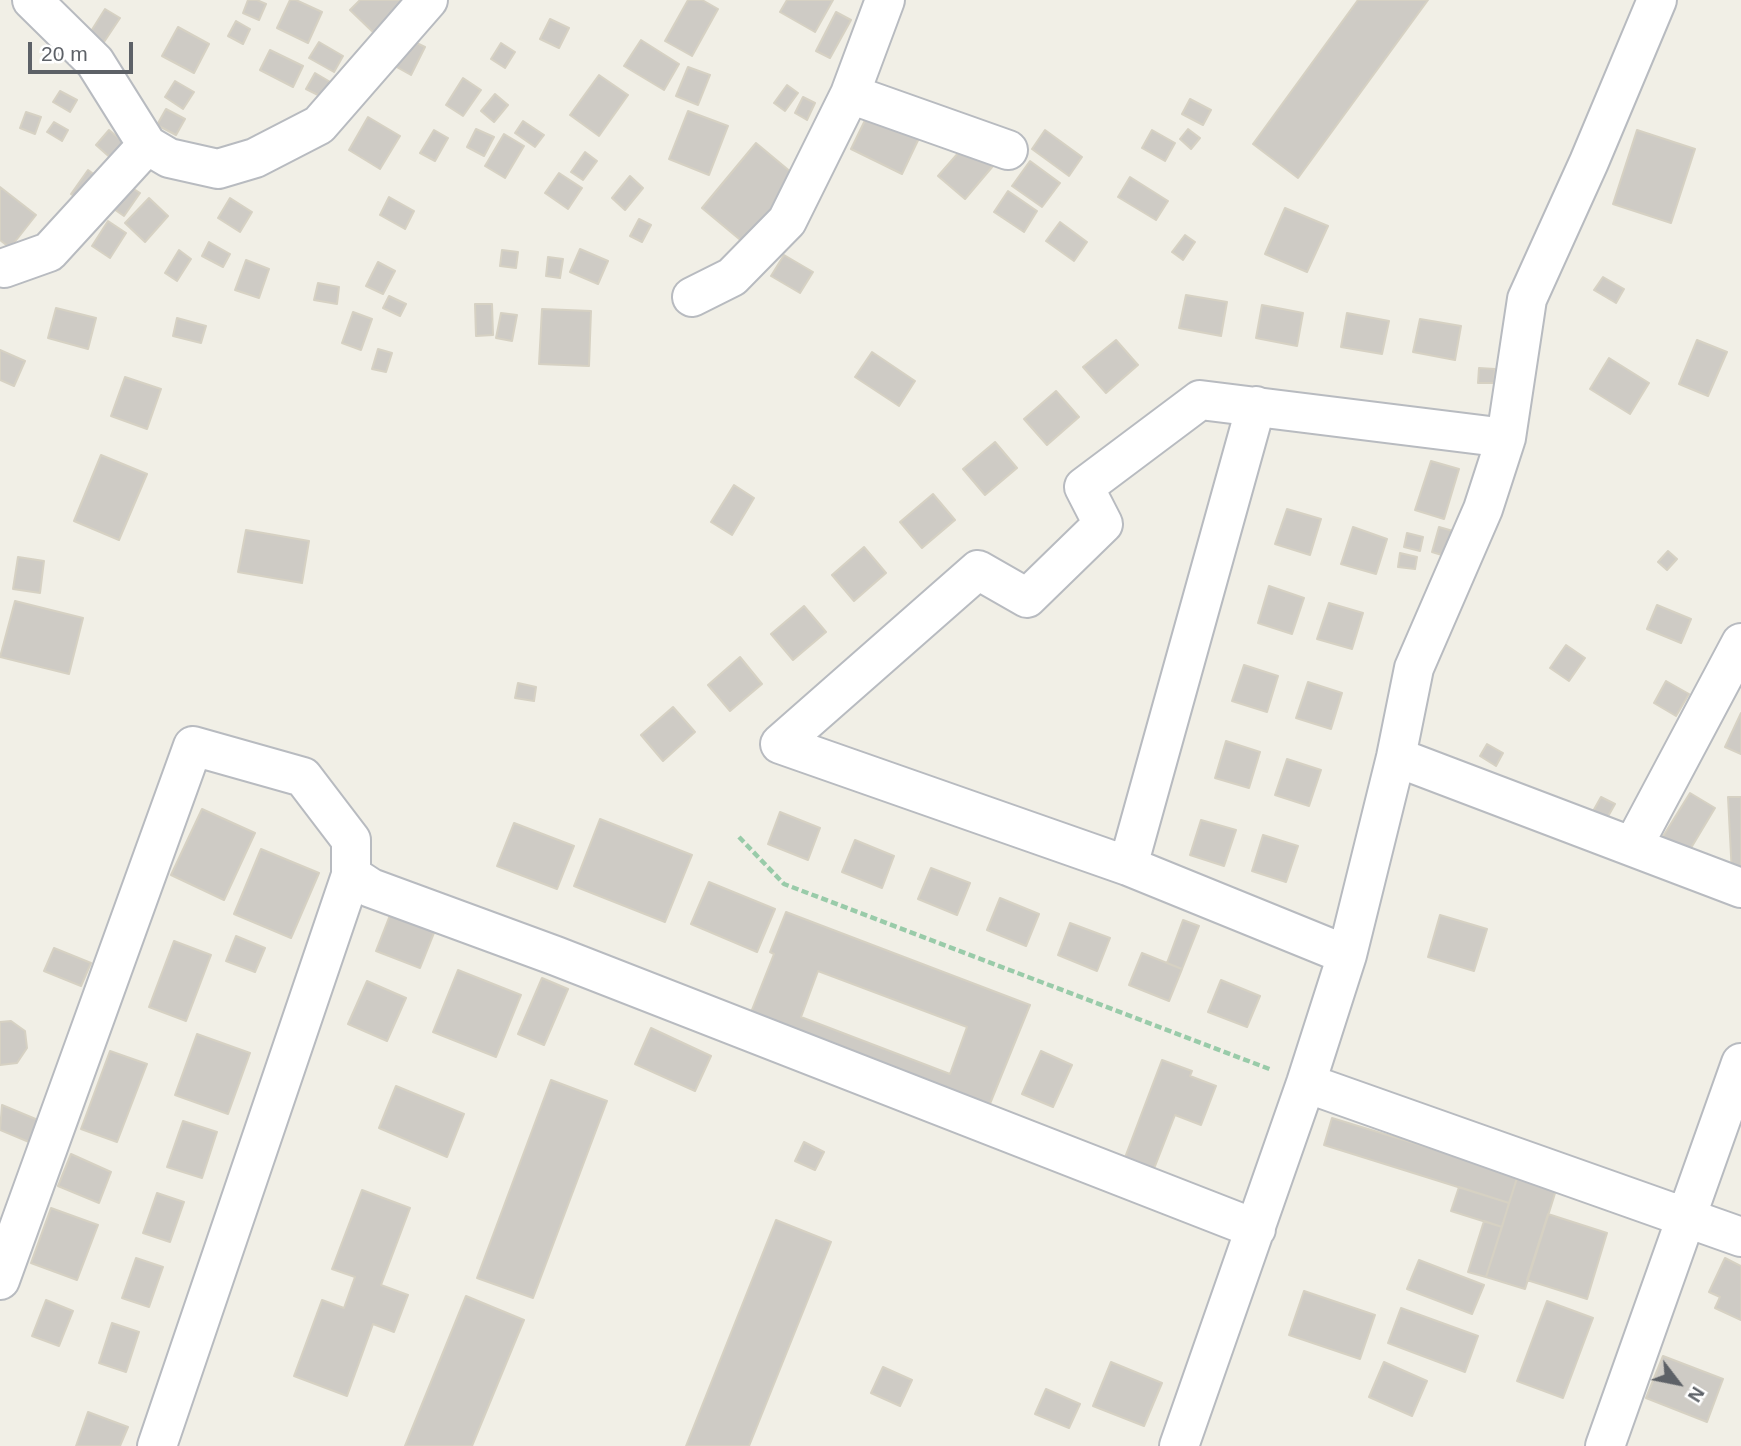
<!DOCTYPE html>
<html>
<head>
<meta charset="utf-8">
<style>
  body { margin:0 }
  #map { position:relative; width:1741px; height:1446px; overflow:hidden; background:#f1efe6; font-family:Helvetica,sans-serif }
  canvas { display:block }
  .north { position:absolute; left:1643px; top:1348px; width:70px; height:70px; -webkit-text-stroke:5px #fff; paint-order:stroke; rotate:122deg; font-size:19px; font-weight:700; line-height:28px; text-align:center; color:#5d6167 }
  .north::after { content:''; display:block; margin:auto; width:24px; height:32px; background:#5d6167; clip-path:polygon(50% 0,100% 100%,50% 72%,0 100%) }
  .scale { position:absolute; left:28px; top:42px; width:105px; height:32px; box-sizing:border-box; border:4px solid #5d6167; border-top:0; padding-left:9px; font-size:21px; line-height:24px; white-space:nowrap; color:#5d6167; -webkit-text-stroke:5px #fff; paint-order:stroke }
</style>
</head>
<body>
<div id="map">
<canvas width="1741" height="1446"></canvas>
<div class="north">N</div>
<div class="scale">20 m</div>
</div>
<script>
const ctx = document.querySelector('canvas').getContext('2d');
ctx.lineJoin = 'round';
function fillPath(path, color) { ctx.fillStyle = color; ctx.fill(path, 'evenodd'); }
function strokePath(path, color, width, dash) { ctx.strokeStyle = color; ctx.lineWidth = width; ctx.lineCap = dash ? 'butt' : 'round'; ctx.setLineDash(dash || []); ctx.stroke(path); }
const building = new Path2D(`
  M 248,0 L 257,0 L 266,4 L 259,20 L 243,13 Z
  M 290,0 L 296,0 L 322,12 L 308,43 L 277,28 Z
  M 360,0 L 403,0 L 376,35 L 350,10 Z
  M 688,0 L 702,0 L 718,9 L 692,56 L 665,41 Z
  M 787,0 L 833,0 L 815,32 L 780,12 Z
  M 1358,0 L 1428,0 L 1298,178 L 1253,144 Z
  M 105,9 L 120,18 L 102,45 L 88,36 Z
  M 836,12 L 851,20 L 830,58 L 816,51 Z
  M 550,19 L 569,28 L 559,48 L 540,39 Z
  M 236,21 L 250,29 L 243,44 L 228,36 Z
  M 178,27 L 209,44 L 194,73 L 162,56 Z
  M 406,38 L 425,47 L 411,75 L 393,65 Z
  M 641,40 L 679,64 L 664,90 L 624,66 Z
  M 319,42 L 343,56 L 334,72 L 309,58 Z
  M 501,43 L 515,52 L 505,68 L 491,59 Z
  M 270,50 L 303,66 L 293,87 L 260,70 Z
  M 688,67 L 710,75 L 698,105 L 676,96 Z
  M 315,73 L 332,83 L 324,98 L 306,89 Z
  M 599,75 L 628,95 L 599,136 L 570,115 Z
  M 463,78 L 481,90 L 463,116 L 446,105 Z
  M 175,81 L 194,92 L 183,109 L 165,97 Z
  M 787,85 L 798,93 L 785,111 L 774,103 Z
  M 60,91 L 77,100 L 70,112 L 53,102 Z
  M 495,94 L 508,105 L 494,122 L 481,111 Z
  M 803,97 L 815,103 L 807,120 L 795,113 Z
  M 1190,99 L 1211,110 L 1203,125 L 1182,114 Z
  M 166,109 L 185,119 L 176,135 L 157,125 Z
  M 870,110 L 921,134 L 902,174 L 851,149 Z
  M 688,111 L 728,126 L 709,175 L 669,159 Z
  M 26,112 L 41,117 L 35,134 L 20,128 Z
  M 368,117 L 400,136 L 380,169 L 349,150 Z
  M 523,121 L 544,135 L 535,147 L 515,133 Z
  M 54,122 L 68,130 L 62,141 L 47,132 Z
  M 476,129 L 494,137 L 484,156 L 467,147 Z
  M 1188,129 L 1200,138 L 1191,149 L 1180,139 Z
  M 109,130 L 127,145 L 113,160 L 96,145 Z
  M 434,130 L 448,138 L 435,161 L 420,153 Z
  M 1045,130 L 1082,157 L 1069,176 L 1032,149 Z
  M 1152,130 L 1175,143 L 1165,161 L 1142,148 Z
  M 1637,130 L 1695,149 L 1671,223 L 1613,204 Z
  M 504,134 L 524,146 L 505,178 L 485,166 Z
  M 756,143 L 798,178 L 744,243 L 702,208 Z
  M 967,143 L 993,166 L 965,199 L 938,176 Z
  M 585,152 L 597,161 L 583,180 L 571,172 Z
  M 1030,161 L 1060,183 L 1042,207 L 1012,186 Z
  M 88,170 L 105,182 L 87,206 L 71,194 Z
  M 559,173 L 582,188 L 568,209 L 545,193 Z
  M 630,176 L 643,188 L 625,210 L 612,198 Z
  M 1130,177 L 1168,201 L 1156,220 L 1118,197 Z
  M 123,182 L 140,193 L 124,216 L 108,205 Z
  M 0,187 L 36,215 L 10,248 L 0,240 Z
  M 1008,191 L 1037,211 L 1024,232 L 994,212 Z
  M 389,197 L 414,211 L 405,229 L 380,215 Z
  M 149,198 L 168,216 L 145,242 L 125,223 Z
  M 230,198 L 252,212 L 240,232 L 218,218 Z
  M 1285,208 L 1328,226 L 1307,272 L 1265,254 Z
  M 639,219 L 651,225 L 642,242 L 630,236 Z
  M 108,221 L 126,233 L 110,258 L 92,246 Z
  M 1060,222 L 1087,242 L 1074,261 L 1046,241 Z
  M 1185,235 L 1195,242 L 1183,260 L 1172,252 Z
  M 209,242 L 230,254 L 223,267 L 202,256 Z
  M 580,249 L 608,261 L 598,284 L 570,272 Z
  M 179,250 L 191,259 L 177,281 L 165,273 Z
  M 502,250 L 518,252 L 516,268 L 500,266 Z
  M 784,255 L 813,272 L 800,293 L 771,276 Z
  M 548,257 L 563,259 L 560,278 L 546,276 Z
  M 246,260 L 269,269 L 259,298 L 235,290 Z
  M 378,262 L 395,271 L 383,294 L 366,286 Z
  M 1603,277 L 1624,289 L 1616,303 L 1594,290 Z
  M 318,283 L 339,287 L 337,304 L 314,300 Z
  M 1186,295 L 1227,302 L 1221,336 L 1179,328 Z
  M 389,296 L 406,304 L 400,316 L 383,308 Z
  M 475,304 L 492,304 L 493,335 L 476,336 Z
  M 1262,305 L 1303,313 L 1297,346 L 1256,338 Z
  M 56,308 L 96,318 L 88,349 L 48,338 Z
  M 542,309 L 591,311 L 589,366 L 539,364 Z
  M 353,312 L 372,319 L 361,350 L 342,343 Z
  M 501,313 L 517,315 L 512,341 L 496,338 Z
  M 1347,313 L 1389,321 L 1382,354 L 1341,347 Z
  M 177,318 L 206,326 L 201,343 L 173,336 Z
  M 1420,319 L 1461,326 L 1455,360 L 1413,352 Z
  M 1116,340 L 1138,365 L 1106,393 L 1083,367 Z
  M 1697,340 L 1727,352 L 1708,396 L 1679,384 Z
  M 378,349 L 392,353 L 386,372 L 372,369 Z
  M 0,350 L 25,361 L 14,386 L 0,380 Z
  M 872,352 L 915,381 L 899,406 L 855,377 Z
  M 1609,358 L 1649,383 L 1630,414 L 1590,389 Z
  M 1479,368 L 1495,369 L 1494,383 L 1478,383 Z
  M 125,377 L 161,389 L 147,429 L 111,416 Z
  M 1056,391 L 1079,417 L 1047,445 L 1024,419 Z
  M 995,442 L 1017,468 L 985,495 L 963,469 Z
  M 101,455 L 147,474 L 119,540 L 74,521 Z
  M 1431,461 L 1459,469 L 1444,519 L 1415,510 Z
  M 734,485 L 754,498 L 732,535 L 711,522 Z
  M 933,494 L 955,520 L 922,548 L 900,522 Z
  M 1287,509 L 1321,519 L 1310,555 L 1275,544 Z
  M 1353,527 L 1387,539 L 1376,574 L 1341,564 Z
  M 1439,527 L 1453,531 L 1445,556 L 1432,552 Z
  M 246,530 L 309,541 L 302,583 L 238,572 Z
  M 1407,533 L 1423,537 L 1420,551 L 1404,547 Z
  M 864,547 L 886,573 L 854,601 L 832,575 Z
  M 1668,551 L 1677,559 L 1667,570 L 1658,562 Z
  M 1400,553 L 1417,557 L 1415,569 L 1398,567 Z
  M 18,557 L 44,561 L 40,593 L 13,589 Z
  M 1269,586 L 1304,598 L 1292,634 L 1258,623 Z
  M 15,601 L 83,618 L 69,674 L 0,657 Z
  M 1329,603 L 1363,613 L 1352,649 L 1317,639 Z
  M 1657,605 L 1691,619 L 1681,643 L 1647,629 Z
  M 804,606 L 826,632 L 793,660 L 771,634 Z
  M 1566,645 L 1585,658 L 1569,681 L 1550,668 Z
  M 740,657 L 762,684 L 730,711 L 708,685 Z
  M 1244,665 L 1278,676 L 1267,712 L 1232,701 Z
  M 1666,681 L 1689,694 L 1676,716 L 1654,703 Z
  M 1308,682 L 1342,693 L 1331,729 L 1296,718 Z
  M 518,683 L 536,687 L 534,701 L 515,698 Z
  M 673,707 L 695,732 L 663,761 L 641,735 Z
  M 1741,713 L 1741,754 L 1725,747 Z
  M 1226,741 L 1260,752 L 1249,788 L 1215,778 Z
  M 1487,744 L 1503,753 L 1496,766 L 1480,756 Z
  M 1287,759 L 1321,770 L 1309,806 L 1275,795 Z
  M 1690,793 L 1715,808 L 1688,853 L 1662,838 Z
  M 1601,797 L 1615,804 L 1606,820 L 1592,813 Z
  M 1728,797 L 1741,797 L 1741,874 L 1732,875 Z
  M 202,809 L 255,833 L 224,900 L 171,875 Z
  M 780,812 L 820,828 L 808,860 L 768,844 Z
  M 600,819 L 692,855 L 665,922 L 574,886 Z
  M 1201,820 L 1236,830 L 1224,866 L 1190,855 Z
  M 514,823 L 574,846 L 557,889 L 497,866 Z
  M 1263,835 L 1298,846 L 1286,882 L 1252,871 Z
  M 855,840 L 894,856 L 882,888 L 842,872 Z
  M 261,849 L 319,873 L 291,938 L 234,914 Z
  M 931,868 L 970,883 L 957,915 L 918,899 Z
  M 709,882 L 775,909 L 757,952 L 691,924 Z
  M 1000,898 L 1039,914 L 1026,946 L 987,930 Z
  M 392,910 L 436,928 L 420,968 L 376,951 Z
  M 786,912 L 1030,1005 L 985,1116 L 746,1025 L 774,954 L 770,952 ZM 818,971 L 967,1027 L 950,1074 L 801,1017 Z
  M 1440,915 L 1487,929 L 1474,971 L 1428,957 Z
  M 1183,920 L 1199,926 L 1182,969 L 1167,963 Z
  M 1070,923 L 1110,938 L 1097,971 L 1058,955 Z
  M 236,936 L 265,948 L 255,972 L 226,961 Z
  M 174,941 L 211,955 L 186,1021 L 149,1007 Z
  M 54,948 L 91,963 L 81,986 L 44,971 Z
  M 1142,953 L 1182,969 L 1169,1001 L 1129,985 Z
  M 458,970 L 521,995 L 496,1057 L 433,1032 Z
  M 542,978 L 568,989 L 544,1045 L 518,1034 Z
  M 1221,980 L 1260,996 L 1247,1027 L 1208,1012 Z
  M 367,981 L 406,998 L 387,1041 L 348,1024 Z
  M 11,1021 L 25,1031 L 27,1048 L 17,1063 L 0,1065 L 0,1022 Z
  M 651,1028 L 711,1056 L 695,1091 L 635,1064 Z
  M 197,1034 L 250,1053 L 228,1114 L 175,1095 Z
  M 110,1051 L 147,1064 L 117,1142 L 81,1129 Z
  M 1041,1051 L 1072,1065 L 1053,1107 L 1022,1094 Z
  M 1162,1060 L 1192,1071 L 1190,1076 L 1216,1086 L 1201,1125 L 1175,1115 L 1150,1179 L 1121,1168 Z
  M 551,1080 L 607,1101 L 533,1298 L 477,1278 Z
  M 396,1086 L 464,1114 L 447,1157 L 379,1128 Z
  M 2,1105 L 38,1120 L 29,1142 L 0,1130 Z
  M 1332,1118 L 1518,1175 L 1509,1203 L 1324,1145 Z
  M 183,1121 L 217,1132 L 202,1178 L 167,1167 Z
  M 804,1142 L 824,1152 L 815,1170 L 795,1161 Z
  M 71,1154 L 111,1172 L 99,1203 L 58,1186 Z
  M 1518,1175 L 1557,1187 L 1525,1289 L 1486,1277 Z
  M 1459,1187 L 1509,1203 L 1502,1227 L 1451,1211 Z
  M 362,1190 L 410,1208 L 381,1285 L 408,1295 L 394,1332 L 373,1324 L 347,1396 L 294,1376 L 322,1300 L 344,1308 L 355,1277 L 332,1269 Z
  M 157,1193 L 184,1202 L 170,1242 L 143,1233 Z
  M 51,1208 L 98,1225 L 77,1280 L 31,1263 Z
  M 1548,1214 L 1607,1233 L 1587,1299 L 1527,1280 Z
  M 776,1220 L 831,1242 L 749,1446 L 686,1446 Z
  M 1484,1221 L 1502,1227 L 1486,1277 L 1468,1272 Z
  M 136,1258 L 163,1267 L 149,1307 L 122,1298 Z
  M 1725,1258 L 1741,1266 L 1741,1320 L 1715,1308 L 1720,1297 L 1709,1292 Z
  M 1419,1260 L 1484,1285 L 1472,1314 L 1407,1289 Z
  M 1304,1291 L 1375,1315 L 1360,1359 L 1289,1335 Z
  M 466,1296 L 524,1320 L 472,1446 L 405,1446 Z
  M 46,1300 L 73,1311 L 59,1346 L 32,1336 Z
  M 1547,1301 L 1593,1318 L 1563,1398 L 1517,1381 Z
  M 1401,1308 L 1478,1336 L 1465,1372 L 1388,1343 Z
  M 112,1323 L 139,1332 L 126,1372 L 99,1363 Z
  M 1663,1356 L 1723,1379 L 1707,1422 L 1646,1398 Z
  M 1111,1362 L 1162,1383 L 1144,1426 L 1093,1406 Z
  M 1384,1362 L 1427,1381 L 1412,1416 L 1369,1397 Z
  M 883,1367 L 912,1380 L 900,1406 L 871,1393 Z
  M 1046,1389 L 1080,1404 L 1069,1428 L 1035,1414 Z
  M 88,1412 L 128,1427 L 120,1446 L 76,1446 Z`);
const path = new Path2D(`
  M 739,837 L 784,884 L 1272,1070`);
const minor = new Path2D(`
  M 32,0 L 95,62 L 147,145 L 169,158 L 218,169 L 255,158 L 319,125 L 428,0
  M 850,94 L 1008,150
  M 4,268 L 49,252 L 147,145
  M 692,297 L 732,277 L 787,221 L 850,94 L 885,0
  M 1396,757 L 1741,888
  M 1633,846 L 1741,643
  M 1128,866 L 1256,406
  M 1347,955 L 1128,866 L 780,744 L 978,570 L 1027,598 L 1103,524 L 1084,487 L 1200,400 L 1506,438
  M 1306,1083 L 1741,1237
  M 0,1280 L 193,746 L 303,777 L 351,840 L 351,875
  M 157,1446 L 351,875 L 371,888 L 556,956 L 1256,1229
  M 1179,1446 L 1306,1083 L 1347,955 L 1396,757 L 1414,668 L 1483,509 L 1506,438 L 1527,299 L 1589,162 L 1657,0
  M 1605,1446 L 1741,1063`);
fillPath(building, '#cecbc5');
strokePath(building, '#d6d1c3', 2);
strokePath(minor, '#b8bbc0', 42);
strokePath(path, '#99cba9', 4.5, [7, 3.5]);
strokePath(minor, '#fff', 38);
</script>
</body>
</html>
